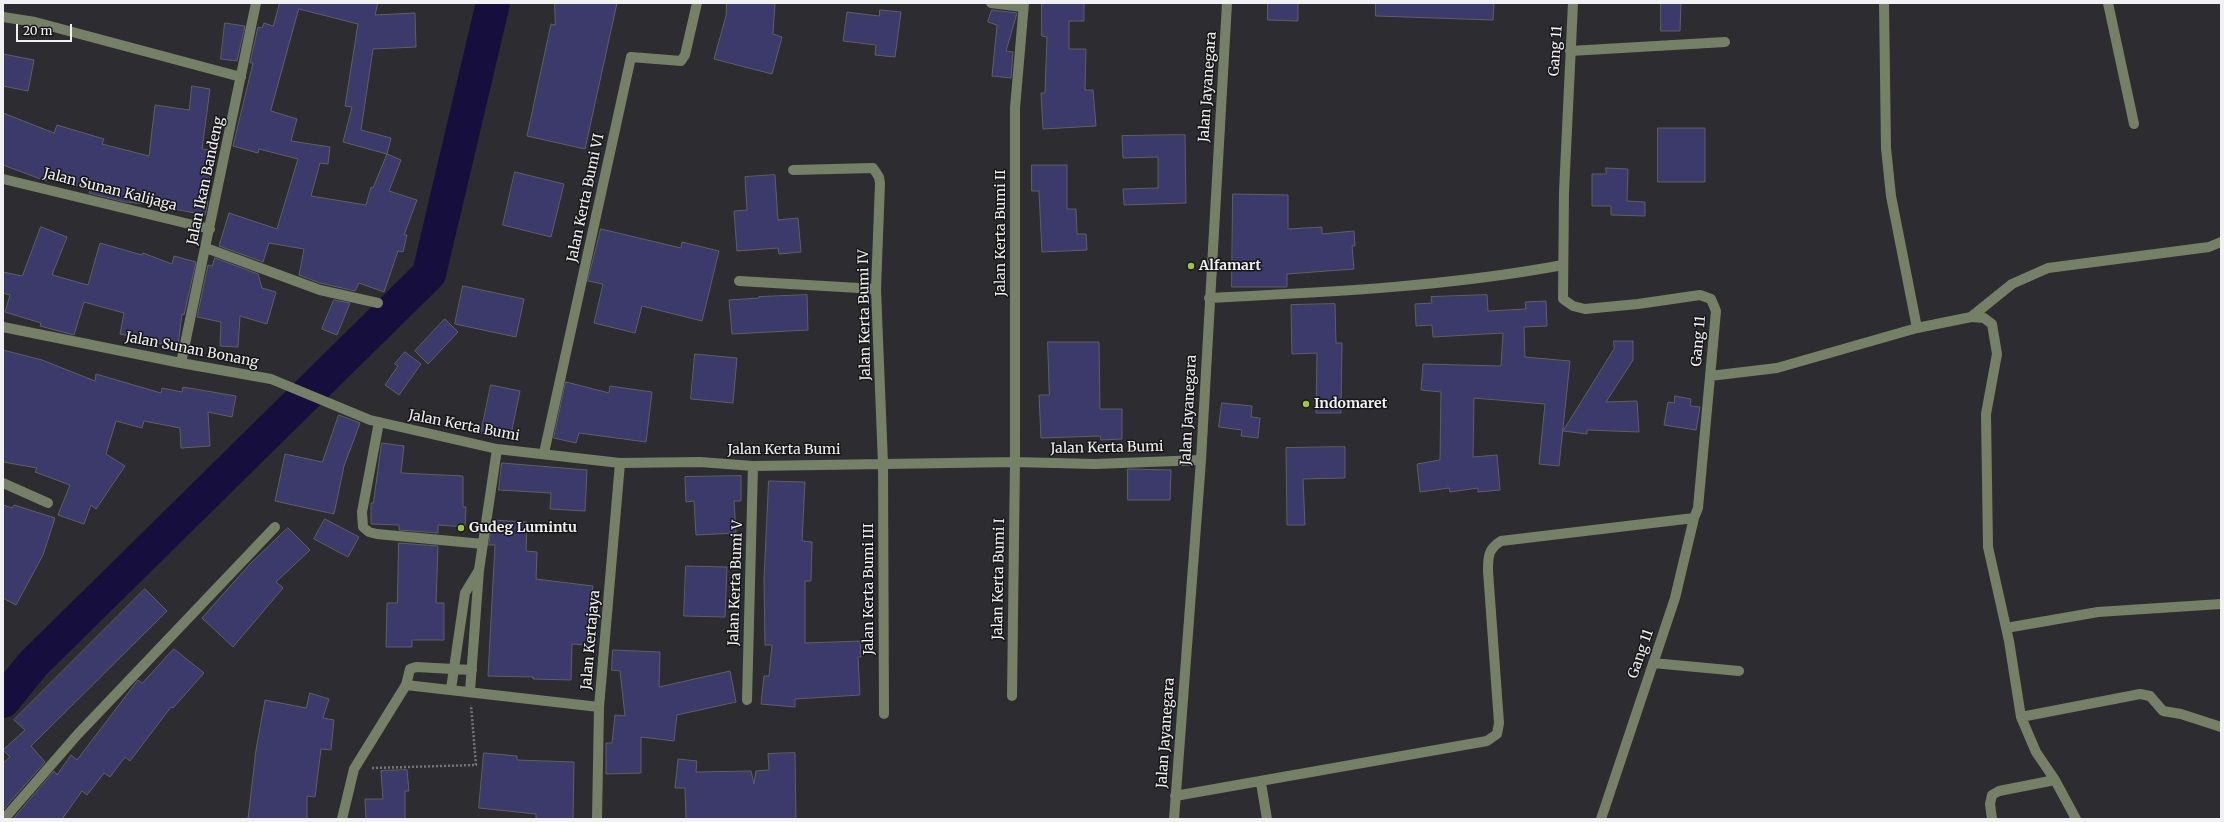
<!DOCTYPE html>
<html>
<head>
<meta charset="utf-8">
<style>
  body { margin:0 }
  #map { position:relative; width:2224px; height:822px; overflow:hidden; background:#2d2d31; font-family:Merriweather,serif }
  canvas { display:block }
  .frame { position:absolute; inset:0; border:4px solid #f1f1f3; pointer-events:none }
  .scale { position:absolute; left:16px; top:24px; width:56px; height:18px; box-sizing:border-box; border:2px solid #f1f1f3; border-top:0; padding-left:5px; font-size:12px; line-height:14px; white-space:nowrap; color:#f1f1f3; -webkit-text-stroke:3px #161617; paint-order:stroke }
</style>
</head>
<body>
<div id="map">
<canvas width="2224" height="822"></canvas>
<div class="frame"></div>
<div class="scale">20 m</div>
</div>
<script>
const ctx = document.querySelector('canvas').getContext('2d');
ctx.lineJoin = 'round';
function strokePath(path, color, width, dash) { ctx.strokeStyle = color; ctx.lineWidth = width; ctx.lineCap = dash ? 'butt' : 'round'; ctx.setLineDash(dash || []); ctx.stroke(path); }
function fillPath(path, color) { ctx.fillStyle = color; ctx.fill(path, 'evenodd'); }
function drawText(font, color, halo, rows, align = 'center') {
  ctx.font = font + ' Merriweather,serif'; ctx.lineWidth = 3; ctx.setLineDash([]); ctx.textBaseline = 'middle'; ctx.strokeStyle = halo; ctx.fillStyle = color; for (const [text, x, y, turn = 0] of rows) {
    ctx.save(); ctx.translate(x, y); ctx.rotate((+turn || 0) * Math.PI / 180); ctx.textAlign = isNaN(turn) ? turn : align; if (halo) ctx.strokeText(text, 0, 0); ctx.fillText(text, 0, 0); ctx.restore();
  }
}
const river = new Path2D(`
  M 3,701 L 33,664 L 429,274 L 493,3`);
const building = new Path2D(`
  M 280,3 L 378,3 L 375,15 L 415,13 L 416,47 L 373,49 L 361,130 L 391,138 L 387,154 L 401,160 L 389,191 L 417,200 L 404,235 L 407,235 L 403,252 L 398,251 L 384,292 L 359,283 L 355,291 L 320,283 L 299,275 L 304,249 L 269,243 L 263,262 L 219,246 L 229,213 L 277,229 L 298,159 L 259,149 L 258,153 L 233,146 L 253,63 L 250,63 L 258,27 L 262,28 L 264,23 L 273,26 ZM 299,9 L 358,24 L 345,106 L 352,107 L 343,142 L 387,154 L 373,188 L 371,187 L 366,205 L 311,196 L 320,163 L 328,164 L 330,147 L 291,141 L 297,119 L 271,111 Z
  M 555,3 L 617,3 L 585,149 L 527,136 L 551,24 L 555,25 Z
  M 727,3 L 775,3 L 773,34 L 782,37 L 772,74 L 714,59 L 726,16 Z
  M 1042,3 L 1084,3 L 1084,21 L 1069,21 L 1069,49 L 1086,49 L 1085,90 L 1093,90 L 1096,126 L 1043,129 L 1041,93 L 1045,93 L 1047,37 L 1042,36 Z
  M 1268,3 L 1298,3 L 1298,21 L 1268,20 Z
  M 1376,3 L 1494,3 L 1493,20 L 1376,16 Z
  M 1661,3 L 1681,3 L 1680,31 L 1661,31 Z
  M 880,10 L 901,12 L 895,57 L 875,55 L 876,45 L 843,41 L 847,12 L 879,16 Z
  M 992,10 L 1017,13 L 1006,51 L 1013,52 L 1011,78 L 992,76 L 997,25 L 988,22 Z
  M 225,23 L 245,26 L 237,61 L 221,59 Z
  M 3,54 L 34,60 L 28,91 L 3,86 Z
  M 192,86 L 210,89 L 202,149 L 215,151 L 205,201 L 208,201 L 205,215 L 174,209 L 173,211 L 148,204 L 125,202 L 89,193 L 90,189 L 47,178 L 46,181 L 3,165 L 3,113 L 54,133 L 57,125 L 104,139 L 102,144 L 149,156 L 155,105 L 189,110 Z
  M 1658,128 L 1705,128 L 1705,182 L 1658,182 Z
  M 1185,135 L 1186,203 L 1124,205 L 1123,189 L 1158,188 L 1158,157 L 1123,158 L 1122,136 Z
  M 1032,165 L 1067,165 L 1067,209 L 1076,209 L 1077,234 L 1086,234 L 1087,250 L 1042,252 L 1039,191 L 1032,191 Z
  M 1606,168 L 1628,169 L 1627,201 L 1645,202 L 1645,216 L 1611,215 L 1611,206 L 1592,206 L 1592,174 L 1606,174 Z
  M 515,172 L 564,184 L 551,237 L 503,225 Z
  M 775,175 L 778,220 L 798,218 L 801,252 L 779,254 L 778,248 L 737,251 L 734,211 L 747,210 L 745,177 Z
  M 1233,194 L 1288,195 L 1288,229 L 1322,227 L 1322,234 L 1354,231 L 1355,246 L 1352,246 L 1354,269 L 1287,274 L 1287,287 L 1232,287 Z
  M 41,227 L 67,237 L 52,275 L 88,285 L 100,243 L 142,255 L 143,253 L 172,264 L 174,256 L 196,262 L 184,315 L 182,314 L 178,346 L 155,343 L 155,341 L 120,334 L 124,313 L 84,302 L 74,335 L 40,326 L 41,323 L 5,312 L 10,295 L 3,293 L 3,272 L 22,276 Z
  M 601,229 L 681,248 L 682,242 L 719,251 L 702,321 L 642,306 L 635,333 L 594,323 L 603,284 L 588,281 Z
  M 215,258 L 258,274 L 262,288 L 276,292 L 267,324 L 240,316 L 238,347 L 220,346 L 221,322 L 197,317 L 208,265 L 212,266 Z
  M 463,286 L 524,299 L 516,337 L 455,324 Z
  M 807,295 L 808,330 L 732,334 L 729,300 L 759,298 L 759,297 Z
  M 1487,295 L 1488,311 L 1526,309 L 1525,302 L 1546,301 L 1547,326 L 1524,327 L 1525,357 L 1570,361 L 1559,466 L 1539,464 L 1545,404 L 1474,398 L 1473,457 L 1497,455 L 1500,490 L 1478,492 L 1478,488 L 1450,492 L 1449,488 L 1420,492 L 1417,464 L 1440,460 L 1441,392 L 1421,390 L 1423,364 L 1501,366 L 1503,333 L 1433,337 L 1432,325 L 1416,326 L 1415,304 L 1432,303 L 1431,297 Z
  M 334,300 L 350,303 L 337,335 L 322,329 Z
  M 1335,304 L 1336,343 L 1342,343 L 1341,413 L 1316,413 L 1317,353 L 1292,354 L 1291,305 Z
  M 445,319 L 458,332 L 428,364 L 415,351 Z
  M 1614,341 L 1633,341 L 1633,360 L 1606,402 L 1637,401 L 1639,432 L 1587,430 L 1587,434 L 1563,431 L 1614,349 Z
  M 1048,342 L 1099,342 L 1100,409 L 1122,409 L 1122,439 L 1101,440 L 1100,436 L 1041,438 L 1039,395 L 1049,395 Z
  M 3,350 L 42,360 L 95,381 L 96,374 L 161,393 L 162,388 L 182,392 L 183,387 L 236,396 L 232,417 L 208,412 L 210,446 L 181,448 L 180,428 L 144,421 L 142,428 L 116,421 L 106,454 L 125,466 L 96,509 L 91,505 L 84,524 L 58,515 L 70,485 L 35,472 L 37,468 L 3,462 Z
  M 405,352 L 421,364 L 399,395 L 385,385 L 398,366 L 395,364 Z
  M 695,354 L 737,358 L 733,403 L 691,399 Z
  M 566,382 L 609,393 L 610,386 L 652,392 L 646,442 L 579,433 L 576,443 L 554,438 Z
  M 491,385 L 520,391 L 510,439 L 481,433 Z
  M 1675,396 L 1691,399 L 1690,406 L 1700,407 L 1696,430 L 1664,425 L 1668,402 L 1674,403 Z
  M 1222,403 L 1252,406 L 1251,417 L 1260,418 L 1258,438 L 1241,436 L 1242,430 L 1219,427 Z
  M 339,415 L 360,423 L 344,466 L 334,514 L 275,501 L 285,454 L 322,462 Z
  M 382,443 L 404,446 L 401,473 L 463,476 L 463,507 L 466,507 L 465,527 L 438,525 L 438,533 L 399,530 L 399,525 L 371,524 L 371,503 L 373,503 Z
  M 1345,447 L 1345,478 L 1303,479 L 1305,525 L 1287,525 L 1286,448 Z
  M 502,463 L 587,470 L 585,511 L 550,509 L 551,493 L 499,490 Z
  M 1128,469 L 1171,470 L 1170,500 L 1128,500 Z
  M 741,476 L 741,501 L 734,501 L 736,533 L 696,535 L 694,501 L 686,502 L 685,477 Z
  M 769,481 L 805,482 L 802,541 L 812,542 L 811,581 L 805,581 L 805,643 L 860,641 L 861,657 L 858,657 L 860,695 L 795,699 L 795,707 L 761,704 L 764,676 L 769,676 L 772,645 L 765,645 L 764,580 Z
  M 3,505 L 12,508 L 14,505 L 55,518 L 43,555 L 16,605 L 3,598 Z
  M 325,519 L 359,537 L 348,557 L 314,539 Z
  M 493,520 L 527,522 L 526,551 L 537,552 L 536,579 L 593,586 L 586,645 L 572,644 L 571,680 L 533,679 L 533,677 L 488,676 L 495,545 L 489,545 Z
  M 288,528 L 310,550 L 276,582 L 283,588 L 233,647 L 202,618 L 250,564 Z
  M 399,543 L 438,546 L 436,603 L 444,603 L 444,640 L 412,640 L 412,647 L 386,647 L 387,603 L 397,603 Z
  M 686,566 L 727,567 L 725,617 L 684,616 Z
  M 145,589 L 167,611 L 31,746 L 45,762 L 3,810 L 3,763 L 10,757 L 3,750 L 25,730 L 14,720 Z
  M 174,649 L 204,673 L 173,708 L 171,707 L 130,761 L 125,757 L 110,777 L 104,773 L 87,795 L 82,791 L 62,819 L 13,819 L 54,771 L 57,775 L 71,755 L 77,760 L 138,680 L 142,683 Z
  M 613,650 L 660,652 L 659,687 L 730,671 L 736,702 L 677,715 L 674,741 L 641,737 L 641,773 L 606,774 L 606,743 L 612,743 L 615,715 L 625,716 L 620,671 L 612,670 Z
  M 310,693 L 329,699 L 323,718 L 334,720 L 331,750 L 321,749 L 315,797 L 307,796 L 307,819 L 248,819 L 256,750 L 265,700 L 306,708 Z
  M 484,753 L 517,756 L 517,760 L 574,762 L 573,819 L 536,819 L 536,814 L 479,808 Z
  M 795,753 L 796,819 L 686,819 L 685,788 L 675,788 L 678,759 L 697,761 L 696,772 L 751,771 L 754,784 L 756,771 L 769,770 L 768,754 Z
  M 407,770 L 409,791 L 405,791 L 405,819 L 366,819 L 365,799 L 383,799 L 381,771 Z`);
const path = new Path2D(`
  M 372,768 L 476,765 L 471,705`);
const minor = new Path2D(`
  M 991,3 L 1023,7
  M 1573,3 L 1564,192 L 1563,299 L 1573,306 L 1585,309 L 1638,304 L 1700,295 L 1711,299 L 1716,311 L 1698,508 L 1694,518 L 1675,598 L 1601,819
  M 1884,3 L 1886,148 L 1891,196 L 1917,328
  M 2108,3 L 2134,124
  M 3,17 L 35,22 L 241,77
  M 1570,51 L 1725,42
  M 793,170 L 873,168 L 879,177 L 880,183 L 876,289 L 883,464 L 884,714
  M 3,179 L 210,229
  M 206,248 L 320,290 L 378,303
  M 739,281 L 876,289
  M 1209,298 C 1329,292 1444,287 1563,265
  M 1971,317 L 2012,284 L 2048,268 L 2209,247 L 2221,242
  M 3,327 L 181,363 L 271,379 L 370,420 L 497,449 L 620,463 L 700,462 L 753,466 L 1015,462 L 1095,464 L 1201,460
  M 181,363 L 256,3
  M 1710,376 L 1777,368 L 1917,328 L 1971,317 L 1984,318 L 1992,324 L 1997,354 L 1986,414 L 1988,547 L 2009,641 L 2021,717 L 2036,752 L 2055,780 L 2076,819
  M 379,422 L 362,512 L 363,527 L 369,532 L 377,534 L 483,544
  M 544,453 L 631,57 L 681,61 L 685,55 L 697,3
  M 3,483 L 48,503
  M 2006,628 L 2098,612 L 2221,604
  M 1653,663 L 1739,671
  M 406,685 L 599,707
  M 451,689 L 465,593 L 479,570
  M 470,691 L 479,570 L 497,449
  M 1012,696 L 1015,462 L 1015,108 L 1024,3
  M 747,700 L 753,466
  M 2021,717 L 2140,694 L 2150,696 L 2163,711 L 2181,714 L 2221,727
  M 1261,783 L 1267,819
  M 1175,796 L 1487,741 L 1497,734 L 1499,723 L 1488,571 C 1488,557 1488,549 1501,541 L 1694,518
  M 4,819 L 78,734 L 275,527
  M 342,819 L 354,769 L 406,685 L 410,669 L 416,667 L 472,670
  M 597,819 L 599,707 L 620,463
  M 1174,819 L 1201,460 L 1227,3
  M 1992,819 L 1990,804 L 1992,795 L 1999,791 L 2055,780`);
const markers = [
  [1191,266,4,"#9cca31"],
  [1306,404,4,"#9cca31"],
  [461,528,4,"#9cca31"]
];
const streetNames = [
  ["Gang 11",1556,51,-86],
  ["Jalan Jayanegara",1208,87,-86],
  ["Jalan Ikan Bandeng",206,181,-78],
  ["Jalan Sunan Kalijaga",110,190,14],
  ["Jalan Kerta Bumi VI",586,198,-78],
  ["Jalan Kerta Bumi II",1001,233,-90],
  ["Jalan Kerta Bumi IV",865,315,-91],
  ["Gang 11",1699,341,-85],
  ["Jalan Sunan Bonang",192,350,11],
  ["Jalan Jayanegara",1189,410,-87],
  ["Jalan Kerta Bumi",464,426,11],
  ["Jalan Kerta Bumi",1107,448,-1],
  ["Jalan Kerta Bumi",784,450],
  ["Jalan Kerta Bumi I",999,579,-89],
  ["Jalan Kerta Bumi V",736,583,-88],
  ["Jalan Kerta Bumi III",869,589,-90],
  ["Jalan Kertajaya",591,640,-85],
  ["Gang 11",1641,654,-71],
  ["Jalan Jayanegara",1166,733,-86]
];
const poiNames = [
  ["Alfamart",1199,266],
  ["Indomaret",1314,404],
  ["Gudeg Lumintu",469,528]
];
strokePath(river, '#160e3c', 34);
fillPath(building, '#3c396b');
strokePath(building, '#5f5f63', 1);
strokePath(path, '#767679', 2.5, [2, 2]);
strokePath(minor, '#768067', 10);
for (const [x, y, r, color] of markers) { const dot = new Path2D(); dot.arc(x, y, r, 0, 2 * Math.PI); ctx.fillStyle = color; ctx.fill(dot); strokePath(dot, '#161617', 1.5); }
drawText('14px', '#f1f1f3', '#161617', streetNames);
drawText('bold 14px', '#f1f1f3', '#161617', poiNames, 'left');
</script>
</body>
</html>
